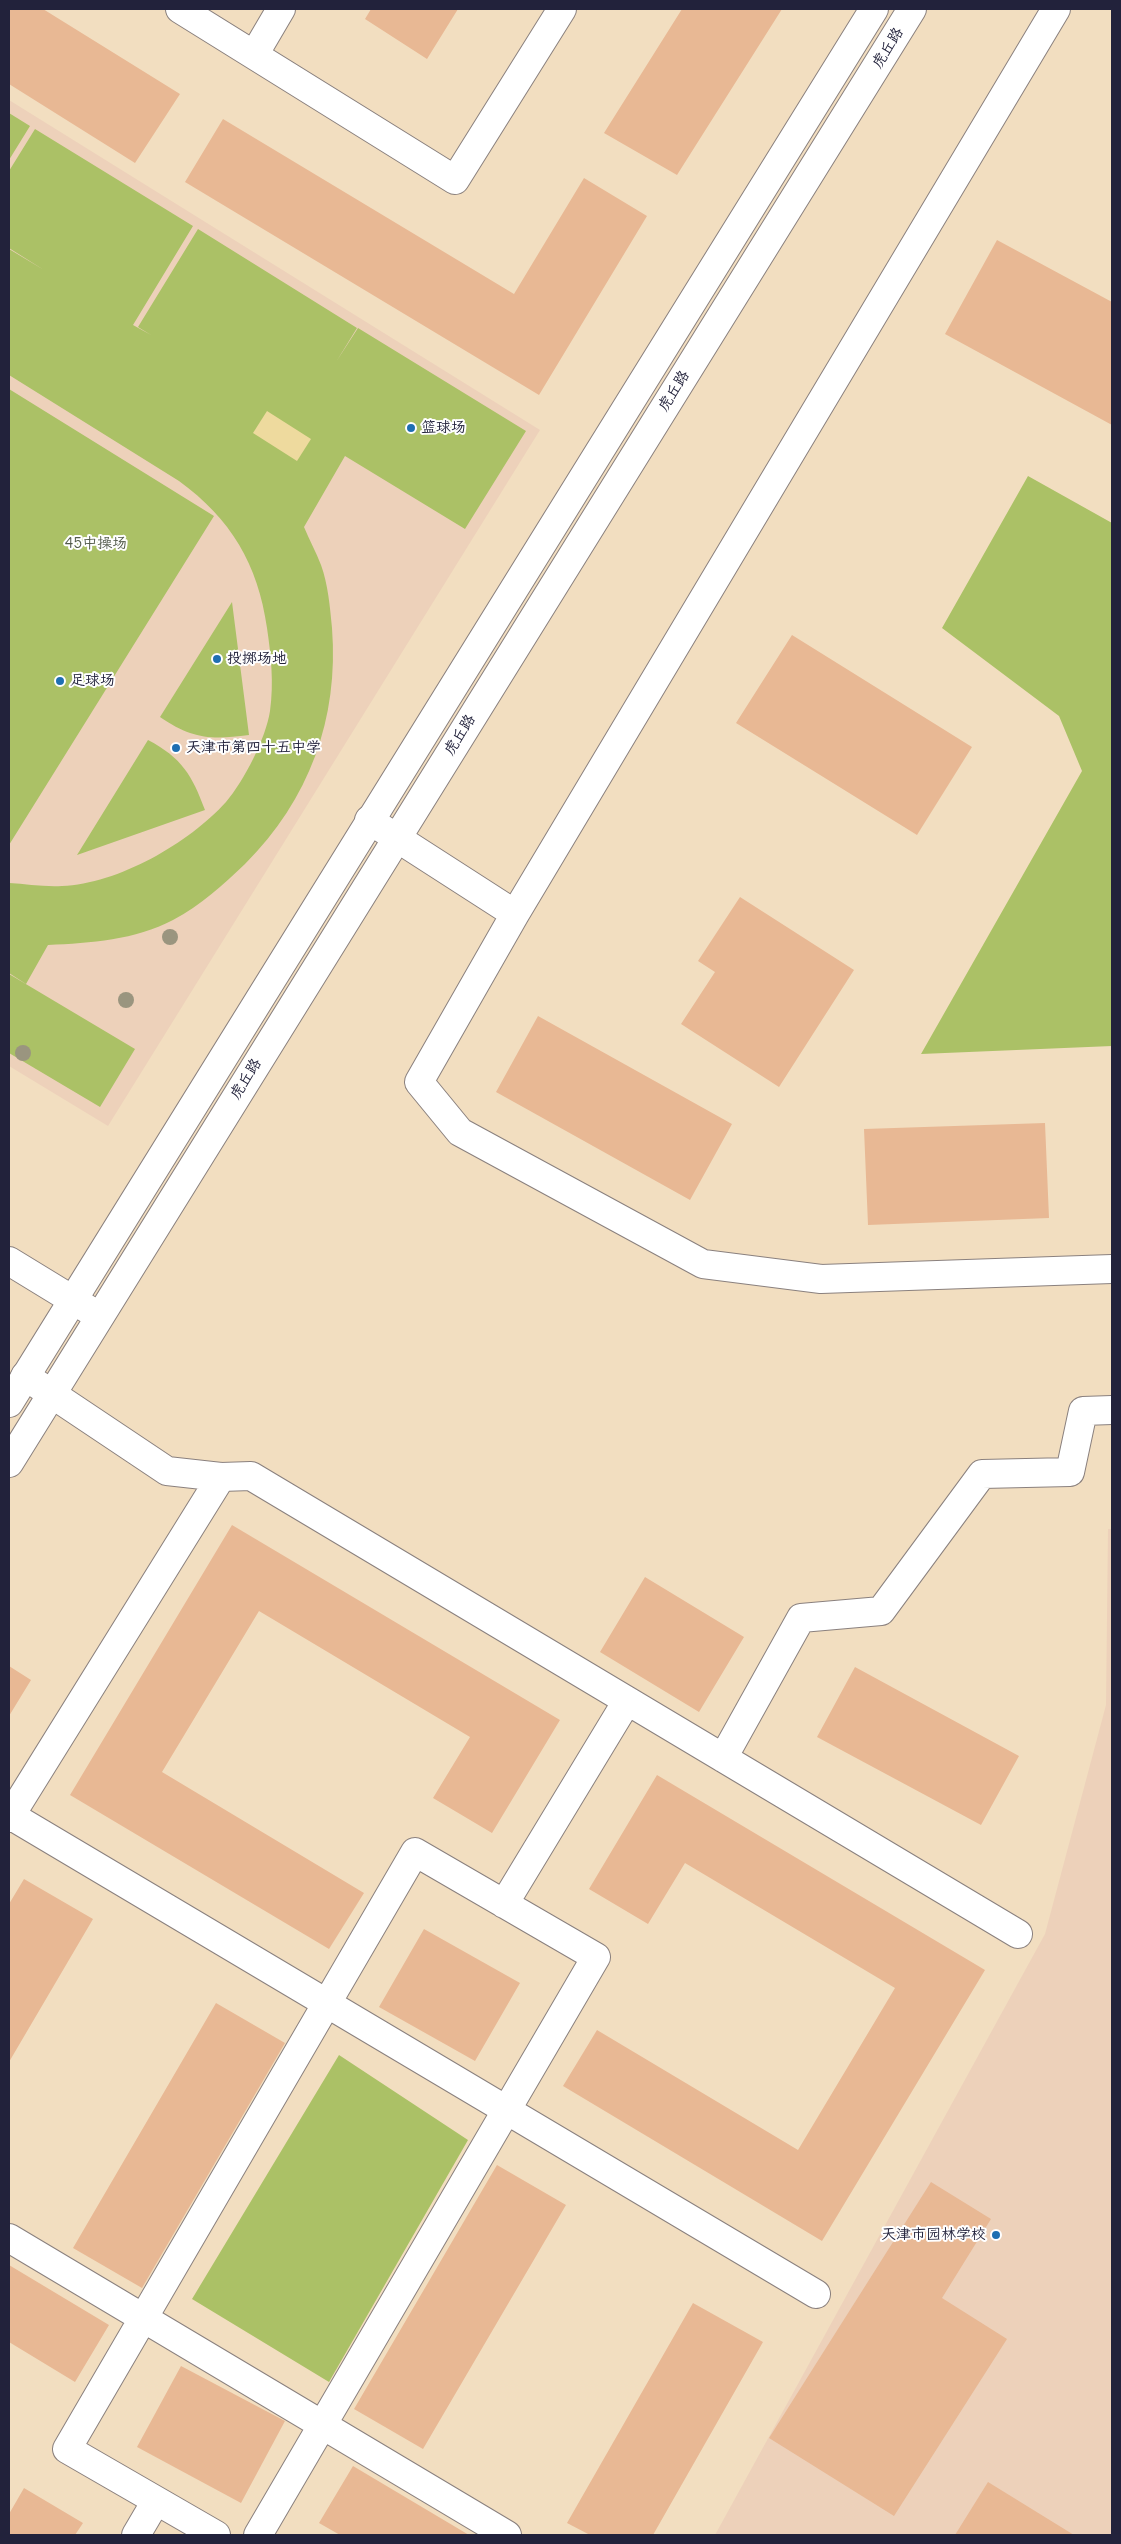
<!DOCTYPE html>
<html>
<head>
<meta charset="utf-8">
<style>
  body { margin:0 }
  #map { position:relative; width:1121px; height:2544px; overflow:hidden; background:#f2dec0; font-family:Delius,sans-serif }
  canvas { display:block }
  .frame { position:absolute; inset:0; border:10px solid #22223b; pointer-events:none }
</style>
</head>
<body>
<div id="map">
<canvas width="1121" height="2544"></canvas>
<div class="frame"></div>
</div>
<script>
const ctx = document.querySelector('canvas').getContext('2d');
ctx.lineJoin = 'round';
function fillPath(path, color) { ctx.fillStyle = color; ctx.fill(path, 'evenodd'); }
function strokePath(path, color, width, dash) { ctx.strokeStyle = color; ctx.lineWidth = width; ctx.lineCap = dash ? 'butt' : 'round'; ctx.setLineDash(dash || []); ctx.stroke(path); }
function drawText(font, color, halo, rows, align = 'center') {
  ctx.font = font + ' Delius,"LXGW WenKai TC",sans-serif'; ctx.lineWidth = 4; ctx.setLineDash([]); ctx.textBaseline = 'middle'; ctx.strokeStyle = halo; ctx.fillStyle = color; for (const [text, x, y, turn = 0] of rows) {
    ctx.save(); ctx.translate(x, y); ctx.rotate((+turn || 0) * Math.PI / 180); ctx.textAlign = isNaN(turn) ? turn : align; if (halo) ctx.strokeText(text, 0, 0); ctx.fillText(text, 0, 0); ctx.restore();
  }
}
const built = new Path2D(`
  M 9,100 L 540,430 L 108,1126 L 9,1066 Z
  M 1108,1529 L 1112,1529 L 1112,2535 L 715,2535 L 1045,1934 L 1106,1705 Z`);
const green = new Path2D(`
  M 9,113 L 30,126 L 9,160 Z
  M 35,129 L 193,226 L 133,325 L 151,335 L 138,327 L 198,229 L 357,328 L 336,362 L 358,328 L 526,431 L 465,529 L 345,456 L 304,527 C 309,539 316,552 321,565 C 328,584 330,607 332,628 C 339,719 309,800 245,864 C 223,885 201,905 173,920 C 135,940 91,943 48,945 L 26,984 L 9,973 L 9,883 C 26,884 44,887 62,886 C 118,884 189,843 226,802 C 244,781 266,738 270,711 C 274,683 271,655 267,628 C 258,564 231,519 179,481 L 9,375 L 9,249 L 44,270 L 9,248 L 9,171 Z
  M 9,389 L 214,516 L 9,845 Z
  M 1028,476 L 1112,523 L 1112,1046 L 921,1054 L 1082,771 L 1059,716 L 942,628 Z
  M 232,602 L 249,735 C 211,740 192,739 160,717 Z
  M 148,740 C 182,758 192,775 205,810 L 77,855 Z
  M 9,974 L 135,1049 L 100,1107 L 9,1053 Z
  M 339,2055 L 468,2140 L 329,2382 L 192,2299 Z`);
const sand = new Path2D(`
  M 267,411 L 311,439 L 297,461 L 253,433 Z`);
const building = new Path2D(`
  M 9,9 L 43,9 L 180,94 L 135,163 L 9,84 Z
  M 371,9 L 458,9 L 427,59 L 365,19 Z
  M 682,9 L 782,9 L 677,175 L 604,133 Z
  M 223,119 L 514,294 L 584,178 L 647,216 L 539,395 L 185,182 Z
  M 997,240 L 1112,302 L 1112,425 L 945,334 Z
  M 792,635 L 972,747 L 917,835 L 736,723 Z
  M 740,897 L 854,970 L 779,1087 L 681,1024 L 715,972 L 698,961 Z
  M 538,1016 L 732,1124 L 690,1200 L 496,1092 Z
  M 1045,1123 L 1049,1218 L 868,1225 L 864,1129 Z
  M 232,1525 L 560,1720 L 492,1833 L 433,1798 L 470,1737 L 259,1611 L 162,1772 L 364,1893 L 329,1949 L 70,1795 Z
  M 645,1577 L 744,1637 L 699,1712 L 600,1652 Z
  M 9,1666 L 31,1680 L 9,1716 Z
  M 855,1667 L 1019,1756 L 981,1825 L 817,1737 Z
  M 657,1775 L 985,1970 L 822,2241 L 563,2086 L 597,2030 L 798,2150 L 895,1988 L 685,1863 L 648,1924 L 589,1889 Z
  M 24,1879 L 93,1919 L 9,2062 L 9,1904 Z
  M 424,1929 L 520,1983 L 475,2061 L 379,2007 Z
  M 216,2003 L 285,2043 L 142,2288 L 73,2248 Z
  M 497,2165 L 566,2205 L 423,2449 L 354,2409 Z
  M 931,2182 L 991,2219 L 942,2298 L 1007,2339 L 894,2516 L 769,2438 Z
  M 9,2265 L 109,2325 L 75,2382 L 9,2342 Z
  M 693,2303 L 763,2342 L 653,2535 L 590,2535 L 567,2523 Z
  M 181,2366 L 285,2421 L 241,2503 L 137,2447 Z
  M 353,2466 L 469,2535 L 340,2535 L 319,2523 Z
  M 988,2482 L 1074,2535 L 955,2535 Z
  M 24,2488 L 83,2523 L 75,2535 L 9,2535 L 9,2514 Z`);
const street = new Path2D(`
  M 180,9 L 455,180 L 562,9
  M 1056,9 L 515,914 L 419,1082 L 460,1132 L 703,1264 L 821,1279 L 1112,1269
  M 254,55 L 281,9
  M 369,820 L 515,914
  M 9,1261 L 99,1316
  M 25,1376 L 167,1471 L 221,1477 L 251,1476 L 1018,1934
  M 723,1758 L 801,1618 L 881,1611 L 982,1474 L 1070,1472 L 1083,1411 L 1112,1410
  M 10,1815 L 816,2294
  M 9,1818 L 221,1477
  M 504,1904 L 627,1701
  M 9,2238 L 507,2535
  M 136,2535 L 156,2501
  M 216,2535 L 67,2449 L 415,1852 L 596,1957 L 258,2535`);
const secondary = new Path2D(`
  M 9,1403 L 874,9
  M 9,1463 L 912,9`);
const trees = [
  [170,937],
  [126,1000],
  [23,1053]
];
const markers = [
  [411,428,5,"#1f6fb2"],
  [217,659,5,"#1f6fb2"],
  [60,681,5,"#1f6fb2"],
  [176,748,5,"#1f6fb2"],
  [996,2235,5,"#1f6fb2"]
];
const streetNames = [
  ["虎丘路",888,48,-58],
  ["虎丘路",674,391,-58],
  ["虎丘路",460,735,-58],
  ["虎丘路",246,1079,-58]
];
const poiNames = [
  ["篮球场",421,428],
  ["投掷场地",227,659],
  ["足球场",70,681],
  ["天津市第四十五中学",186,748],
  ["天津市园林学校",986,2235,"right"]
];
const parkNames = [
  ["45中操场",96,544]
];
fillPath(built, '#edd1ba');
fillPath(green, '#abc166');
fillPath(sand, '#eeda9e');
fillPath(building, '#e8b894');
strokePath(street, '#8a807e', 30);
strokePath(secondary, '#8a807e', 30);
strokePath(street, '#fff', 28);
strokePath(secondary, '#fff', 28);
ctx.fillStyle = '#9a957f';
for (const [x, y] of trees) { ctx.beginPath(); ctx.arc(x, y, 8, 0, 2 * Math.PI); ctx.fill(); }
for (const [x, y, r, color] of markers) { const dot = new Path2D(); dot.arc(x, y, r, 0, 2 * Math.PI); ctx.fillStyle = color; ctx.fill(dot); strokePath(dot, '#fff', 2); }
drawText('15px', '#22223b', '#fff', streetNames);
drawText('15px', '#22223b', '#fff', poiNames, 'left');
drawText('15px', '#525a4a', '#fff', parkNames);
</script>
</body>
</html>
